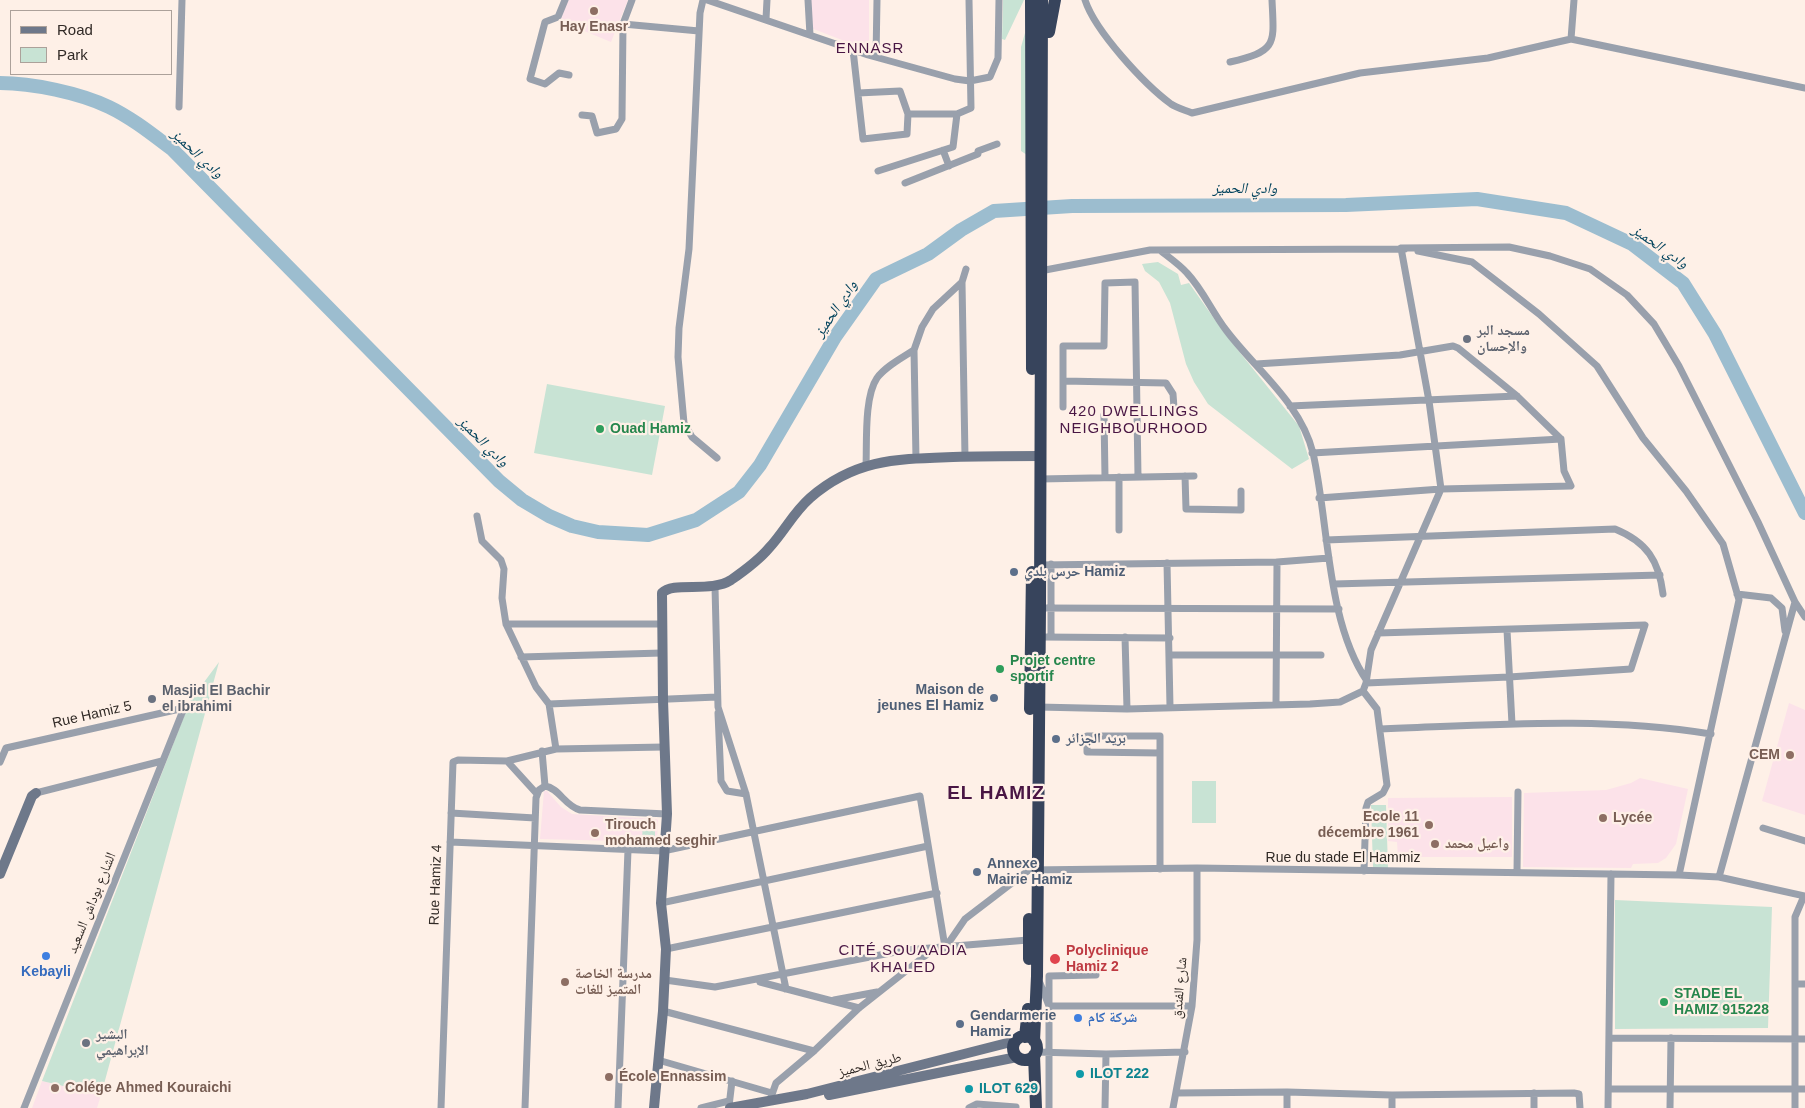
<!DOCTYPE html>
<html>
<head>
<meta charset="utf-8">
<style>
  body { margin:0 }
  #map { position:relative; width:1805px; height:1108px; overflow:hidden; background:#fef0e7; font-family:Arial,sans-serif }
  canvas { display:block }
  .legend { position:absolute; left:10px; top:10px; width:162px; height:65px; box-sizing:border-box; background:#fef0e7; border:1px solid #aca19a; margin:0; padding:6px 9px; list-style:none; font-size:15px; color:#312a26 }
  .legend li { display:flex; align-items:center; gap:10px; height:25px }
  .legend b { width:25px; border:1px solid #aca19a }
</style>
</head>
<body>
<div id="map">
<canvas width="1805" height="1108"></canvas>
<ul class="legend">
<li><b style="height:6px;background:#6e788a"></b>Road</li>
<li><b style="height:14px;background:#c8e3d4"></b>Park</li>
</ul>
</div>
<script>
const ctx = document.querySelector('canvas').getContext('2d');
ctx.lineJoin = 'round';
function fillPath(path, color) { ctx.fillStyle = color; ctx.fill(path, 'evenodd'); }
function strokePath(path, color, width, dash) { ctx.strokeStyle = color; ctx.lineWidth = width; ctx.lineCap = dash ? 'butt' : 'round'; ctx.setLineDash(dash || []); ctx.stroke(path); }
function drawText(font, color, halo, rows, align = 'center') {
  ctx.font = font + ' Arial,"Noto Naskh Arabic",sans-serif'; ctx.lineWidth = 4.5; ctx.setLineDash([]); ctx.textBaseline = 'middle'; ctx.strokeStyle = halo; ctx.fillStyle = color; for (const [text, x, y, turn = 0] of rows) {
    ctx.save(); ctx.translate(x, y); ctx.rotate((+turn || 0) * Math.PI / 180); ctx.textAlign = isNaN(turn) ? turn : align; if (halo) ctx.strokeText(text, 0, 0); ctx.fillText(text, 0, 0); ctx.restore();
  }
}
const education = new Path2D(`
  M 568,0 L 628,0 L 611,42 L 560,21 Z
  M 811,0 L 869,0 L 869,43 L 860,47 L 811,28 Z
  M 1789,703 L 1805,710 L 1805,815 L 1762,801 Z
  M 1640,778 L 1688,789 L 1676,844 L 1666,858 L 1658,863 L 1633,864 L 1631,868 L 1523,867 L 1524,793 L 1606,790 L 1631,783 Z
  M 544,791 L 547,791 L 561,807 L 572,814 L 656,819 L 658,820 L 657,842 L 540,839 Z
  M 1512,797 L 1512,857 L 1398,857 L 1397,842 L 1388,841 L 1388,798 Z
  M 42,1081 L 101,1095 L 97,1108 L 32,1108 Z`);
const green = new Path2D(`
  M 1003,0 L 1024,0 L 1005,40 L 1002,39 Z
  M 1025,33 L 1027,155 L 1021,151 L 1021,47 Z
  M 1158,262 L 1178,274 L 1181,285 L 1189,283 L 1225,334 L 1299,426 L 1309,459 L 1292,469 L 1208,404 L 1194,382 L 1186,364 L 1170,303 L 1159,282 L 1145,271 L 1142,264 Z
  M 547,384 L 665,406 L 652,475 L 534,453 Z
  M 219,662 L 101,1095 L 42,1081 L 190,701 Z
  M 1192,781 L 1216,781 L 1216,823 L 1192,823 Z
  M 1371,805 L 1386,805 L 1388,868 L 1373,868 Z
  M 643,821 L 655,821 L 655,841 L 642,841 Z
  M 1615,900 L 1772,907 L 1768,1028 L 1615,1029 Z`);
const river = new Path2D(`
  M 0,83 C 32,83 80,93 109,107 C 132,118 153,135 173,150 L 499,481 L 522,500 L 549,516 L 572,526 L 598,532 L 648,535 L 696,520 L 739,492 L 760,465 L 835,337 L 876,279 L 928,254 L 961,230 L 994,211 L 1072,206 L 1346,205 L 1477,199 L 1566,213 L 1632,244 L 1683,283 L 1715,334 L 1805,513`);
const street = new Path2D(`
  M 565,0 L 558,17 L 545,22 L 530,79 L 545,84 L 559,73 L 569,75
  M 703,0 L 700,13 L 689,249 L 679,328 L 678,357 L 684,423 L 692,437 L 717,458
  M 707,0 L 868,55 L 955,79 L 970,81 L 990,77 L 998,58 L 999,0
  M 808,0 L 810,35
  M 1085,0 C 1095,31 1144,84 1171,104 C 1177,108 1185,110 1192,113 L 1360,73 L 1488,58 L 1571,39 L 1805,88
  M 766,19 L 767,0
  M 623,24 L 699,31
  M 1571,39 L 1574,0
  M 853,50 L 863,139 L 907,134 L 908,114 L 957,114
  M 876,57 L 877,0
  M 1230,62 C 1278,51 1274,44 1272,0
  M 858,93 L 900,91 L 908,114
  M 179,107 L 182,0
  M 582,115 L 592,116 L 597,133 L 616,129 L 622,119 L 623,24 L 632,0
  M 943,150 L 949,166
  M 878,171 L 953,147 L 957,114 L 971,108 L 969,0
  M 905,183 L 978,154 L 978,151 L 997,144
  M 1161,251 C 1170,258 1180,265 1187,273 C 1203,290 1212,312 1226,330 C 1255,369 1301,403 1313,453 C 1329,523 1326,621 1367,681
  M 1418,251 L 1472,262 L 1539,314 L 1597,366 L 1643,438 L 1686,491 L 1723,544 L 1739,600 L 1679,875
  M 1040,271 L 1150,250 L 1405,249
  M 1256,364 L 1400,355 L 1453,346 L 1458,348 L 1517,396 L 1561,439 L 1564,471 L 1571,486 L 1441,489 L 1319,498
  M 1290,406 L 1517,396
  M 1063,407 L 1063,381
  M 1104,415 L 1105,477
  M 1312,453 L 1561,439
  M 965,457 L 962,282 L 966,269
  M 916,459 L 914,350 L 922,327 L 933,309 L 962,282
  M 866,466 C 867,443 864,397 877,378 C 886,366 902,358 914,350
  M 1185,476 L 1186,509 L 1241,510 L 1241,491
  M 1119,477 L 1119,530
  M 1138,477 L 1135,282 L 1105,283 L 1104,346 L 1063,346 L 1063,381 L 1166,383 L 1173,394 L 1174,408
  M 1040,479 L 1194,476
  M 477,516 L 482,541 L 501,560 L 504,569 L 502,598 L 506,624 L 536,687 L 549,704 L 556,749 L 664,747
  M 1326,540 L 1615,529 C 1647,542 1659,561 1663,594
  M 1277,562 L 1329,558
  M 1167,563 L 1170,707
  M 1040,565 L 1277,562 L 1276,703
  M 1334,584 L 1660,575
  M 715,587 L 718,707 L 746,794 L 786,989
  M 1737,594 L 1771,598 L 1782,608 L 1785,631
  M 1040,608 L 1339,609
  M 506,624 L 661,624
  M 1507,630 L 1512,724
  M 1051,636 L 1051,564
  M 1040,637 L 1170,638
  M 1125,637 L 1127,709
  M 1170,655 L 1321,655
  M 521,657 L 662,653
  M 1366,683 L 1509,677 L 1631,669 L 1645,625 L 1378,633
  M 1363,691 L 1377,709 L 1387,785 L 1383,793 L 1368,802 L 1366,808 L 1364,871
  M 549,704 L 717,697
  M 1038,707 L 1127,709 L 1310,704 L 1340,702 L 1363,691 L 1366,683 L 1371,650 L 1441,489 L 1429,401 L 1401,248 L 1509,247 L 1550,256 L 1590,269 L 1627,295 L 1654,324 L 1679,366 L 1758,522 L 1795,602 L 1805,617
  M 718,713 L 721,781 L 727,791 L 746,794
  M 1381,729 C 1492,725 1601,716 1711,734
  M 542,751 L 545,786
  M 1160,753 L 1087,752 L 1087,736 L 1160,736 L 1160,869
  M 507,761 L 556,749
  M 0,762 L 6,748 L 184,708
  M 36,793 L 162,761
  M 451,813 L 535,818
  M 1763,828 L 1805,841
  M 450,842 L 663,851 L 920,796 L 945,947
  M 1517,872 L 1518,792
  M 1719,877 L 1795,602
  M 661,903 L 928,846
  M 945,948 L 965,919 L 1029,870 L 1197,868 L 1679,875 L 1719,877 L 1805,896
  M 666,949 L 937,893
  M 1096,975 L 1049,976 L 1049,1006 L 1192,1006
  M 665,980 L 715,987 L 906,950 L 1028,940
  M 760,982 L 859,1008
  M 1040,983 L 1049,1006 L 1049,1108
  M 1795,984 L 1805,984
  M 834,1000 L 877,992
  M 663,1011 L 814,1051
  M 1610,1038 L 1805,1039
  M 1036,1052 L 1106,1054 L 1185,1052
  M 658,1060 L 772,1093
  M 1610,1089 L 1805,1089
  M 1287,1092 L 1287,1108
  M 1176,1093 L 1287,1092 L 1392,1095 L 1574,1093 L 1579,1094 L 1580,1108
  M 1392,1095 L 1392,1108
  M 770,1100 L 776,1083 L 814,1051 L 859,1008 L 935,948
  M 729,1106 L 732,1081
  M 24,1108 L 184,708
  M 441,1108 L 453,762 L 458,760 L 507,761 L 537,794
  M 525,1108 L 536,798 L 539,790 L 545,786 C 559,788 565,806 580,810 L 667,814
  M 618,1108 L 628,850
  M 701,1108 L 729,1101
  M 969,1108 L 977,1104 L 1016,1107
  M 1105,1108 L 1106,1054
  M 1173,1108 L 1192,1006 L 1197,940 L 1197,868
  M 1534,1108 L 1534,1093
  M 1608,1108 L 1611,874
  M 1670,1108 L 1671,1038
  M 1795,1108 L 1795,917 L 1804,896`);
const secondary = new Path2D(`
  M 0,874 L 32,796 L 36,793
  M 829,1095 L 1017,1057
  M 654,1108 L 663,1011 L 666,949 L 661,903 L 667,814 L 663,700 L 662,593 C 673,581 711,593 731,580 C 744,571 759,560 769,548 C 784,532 793,513 810,498 C 855,459 896,459 953,457 C 982,456 1011,456 1040,456
  M 730,1108 L 807,1094 L 1015,1041`);
const highway = new Path2D(`
  M 1031,0 L 1032,369
  M 1049,32 L 1055,0
  M 1030,709 L 1032,572
  M 1029,919 L 1029,959
  M1013 1048a12 12 0 1 1 24 0a12 12 0 1 1-24 0Z
  M 1025,1037 L 1028,1009
  M 1034,1041 L 1037,976 L 1040,608 L 1042,0
  M 1034,1055 L 1036,1108`);
const markers = [
  [594,11,5,"#8d6e63"],
  [1467,339,5,"#6b7280"],
  [600,429,5,"#2e9e5b"],
  [1014,572,5,"#5c6f8a"],
  [1000,669,5,"#2e9e5b"],
  [994,698,5,"#5c6f8a"],
  [152,699,5,"#6b7280"],
  [1056,739,5,"#5c6f8a"],
  [1790,755,5,"#8d6e63"],
  [1603,818,5,"#8d6e63"],
  [1429,825,5,"#8d6e63"],
  [595,833,5,"#8d6e63"],
  [1435,844,5,"#8d6e63"],
  [977,872,5,"#5c6f8a"],
  [46,956,5,"#3f7fe0"],
  [1055,959,6,"#e0444e"],
  [565,982,5,"#8d6e63"],
  [1664,1002,5,"#2e9e5b"],
  [1078,1018,5,"#3f7fe0"],
  [960,1024,5,"#5c6f8a"],
  [86,1043,5,"#6b7280"],
  [1080,1074,5,"#0f9aa8"],
  [609,1077,5,"#8d6e63"],
  [55,1088,5,"#8d6e63"],
  [969,1089,5,"#0f9aa8"]
];
const educationNames = [
  ["Hay Enasr",594,27,"center"],
  ["CEM",1780,755,"right"],
  ["Ecole 11",1419,817,"right"],
  ["décembre 1961",1419,833,"right"],
  ["Lycée",1613,818],
  ["Tirouch",605,825],
  ["mohamed seghir",605,841],
  ["واعيل محمد",1445,844],
  ["مدرسة الخاصة",575,974],
  ["المتميز للغات",575,990],
  ["École Ennassim",619,1077],
  ["Colége Ahmed Kouraichi",65,1088]
];
const worshipNames = [
  ["مسجد البر",1477,331],
  ["والإحسان",1477,347],
  ["Masjid El Bachir",162,691],
  ["el ibrahimi",162,707],
  ["البشير",96,1035],
  ["الإبراهيمي",96,1051]
];
const leisureNames = [
  ["Ouad Hamiz",610,429],
  ["Projet centre",1010,661],
  ["sportif",1010,677],
  ["STADE EL",1674,994],
  ["HAMIZ 915228",1674,1010]
];
const serviceNames = [
  ["حرس بلدي Hamiz",1024,572],
  ["Maison de",984,690,"right"],
  ["jeunes El Hamiz",984,706,"right"],
  ["بريد الجزائر",1066,739],
  ["Annexe",987,864],
  ["Mairie Hamiz",987,880],
  ["Gendarmerie",970,1016],
  ["Hamiz",970,1032]
];
const streetNames = [
  ["Rue Hamiz 5",92,715,-13],
  ["Rue du stade El Hammiz",1343,858],
  ["Rue Hamiz 4",436,885,-88],
  ["الشارع بوداش السعيد",92,903,-68],
  ["شارع الفندق",1180,988,-85],
  ["طريق الحميز",870,1065,-14]
];
const healthNames = [
  ["Polyclinique",1066,951],
  ["Hamiz 2",1066,967]
];
const shopNames = [
  ["Kebayli",46,972],
  ["شركة كام",1088,1018,"left"]
];
const cultureNames = [
  ["ILOT 222",1090,1074],
  ["ILOT 629",979,1089]
];
const neighbourhoodNames = [
  ["ENNASR",870,49],
  ["420 DWELLINGS",1134,412],
  ["NEIGHBOURHOOD",1134,429],
  ["CITÉ SOUAADIA",903,951],
  ["KHALED",903,968]
];
const waterNames = [
  ["وادي الحميز",197,154,43],
  ["وادي الحميز",1245,189],
  ["وادي الحميز",1660,247,35],
  ["وادي الحميز",836,309,-56],
  ["وادي الحميز",483,442,45]
];
const districtNames = [
  ["EL HAMIZ",996,794]
];
fillPath(education, '#fce2e9');
fillPath(green, '#c8e3d4');
strokePath(river, '#9cbdcf', 14);
strokePath(street, '#99a0ac', 7);
strokePath(secondary, '#6e788a', 10);
strokePath(highway, '#37445c', 12);
for (const [x, y, r, color] of markers) { const dot = new Path2D(); dot.arc(x, y, r, 0, 2 * Math.PI); ctx.fillStyle = color; ctx.fill(dot); strokePath(dot, '#fef0e7', 2); }
drawText('bold 14px', '#785e54', '#fef0e7', educationNames, 'left');
drawText('bold 14px', '#5b616d', '#fef0e7', worshipNames, 'left');
drawText('bold 14px', '#27864d', '#fef0e7', leisureNames, 'left');
drawText('bold 14px', '#4e5e75', '#fef0e7', serviceNames, 'left');
drawText('14px', '#312a26', '#fef0e7', streetNames);
drawText('bold 14px', '#be3a42', '#fef0e7', healthNames, 'left');
drawText('bold 14px', '#366cbe', '#fef0e7', shopNames);
drawText('bold 14px', '#0d838f', '#fef0e7', cultureNames, 'left');
ctx.letterSpacing = '1px';
drawText('15px', '#491644', '#fef0e7', neighbourhoodNames);
ctx.letterSpacing = '0px';
drawText('italic 15px', '#00425c', '#fef0e7', waterNames);
ctx.letterSpacing = '1px';
drawText('bold 19px', '#491644', '#fef0e7', districtNames);
ctx.letterSpacing = '0px';
</script>
</body>
</html>
